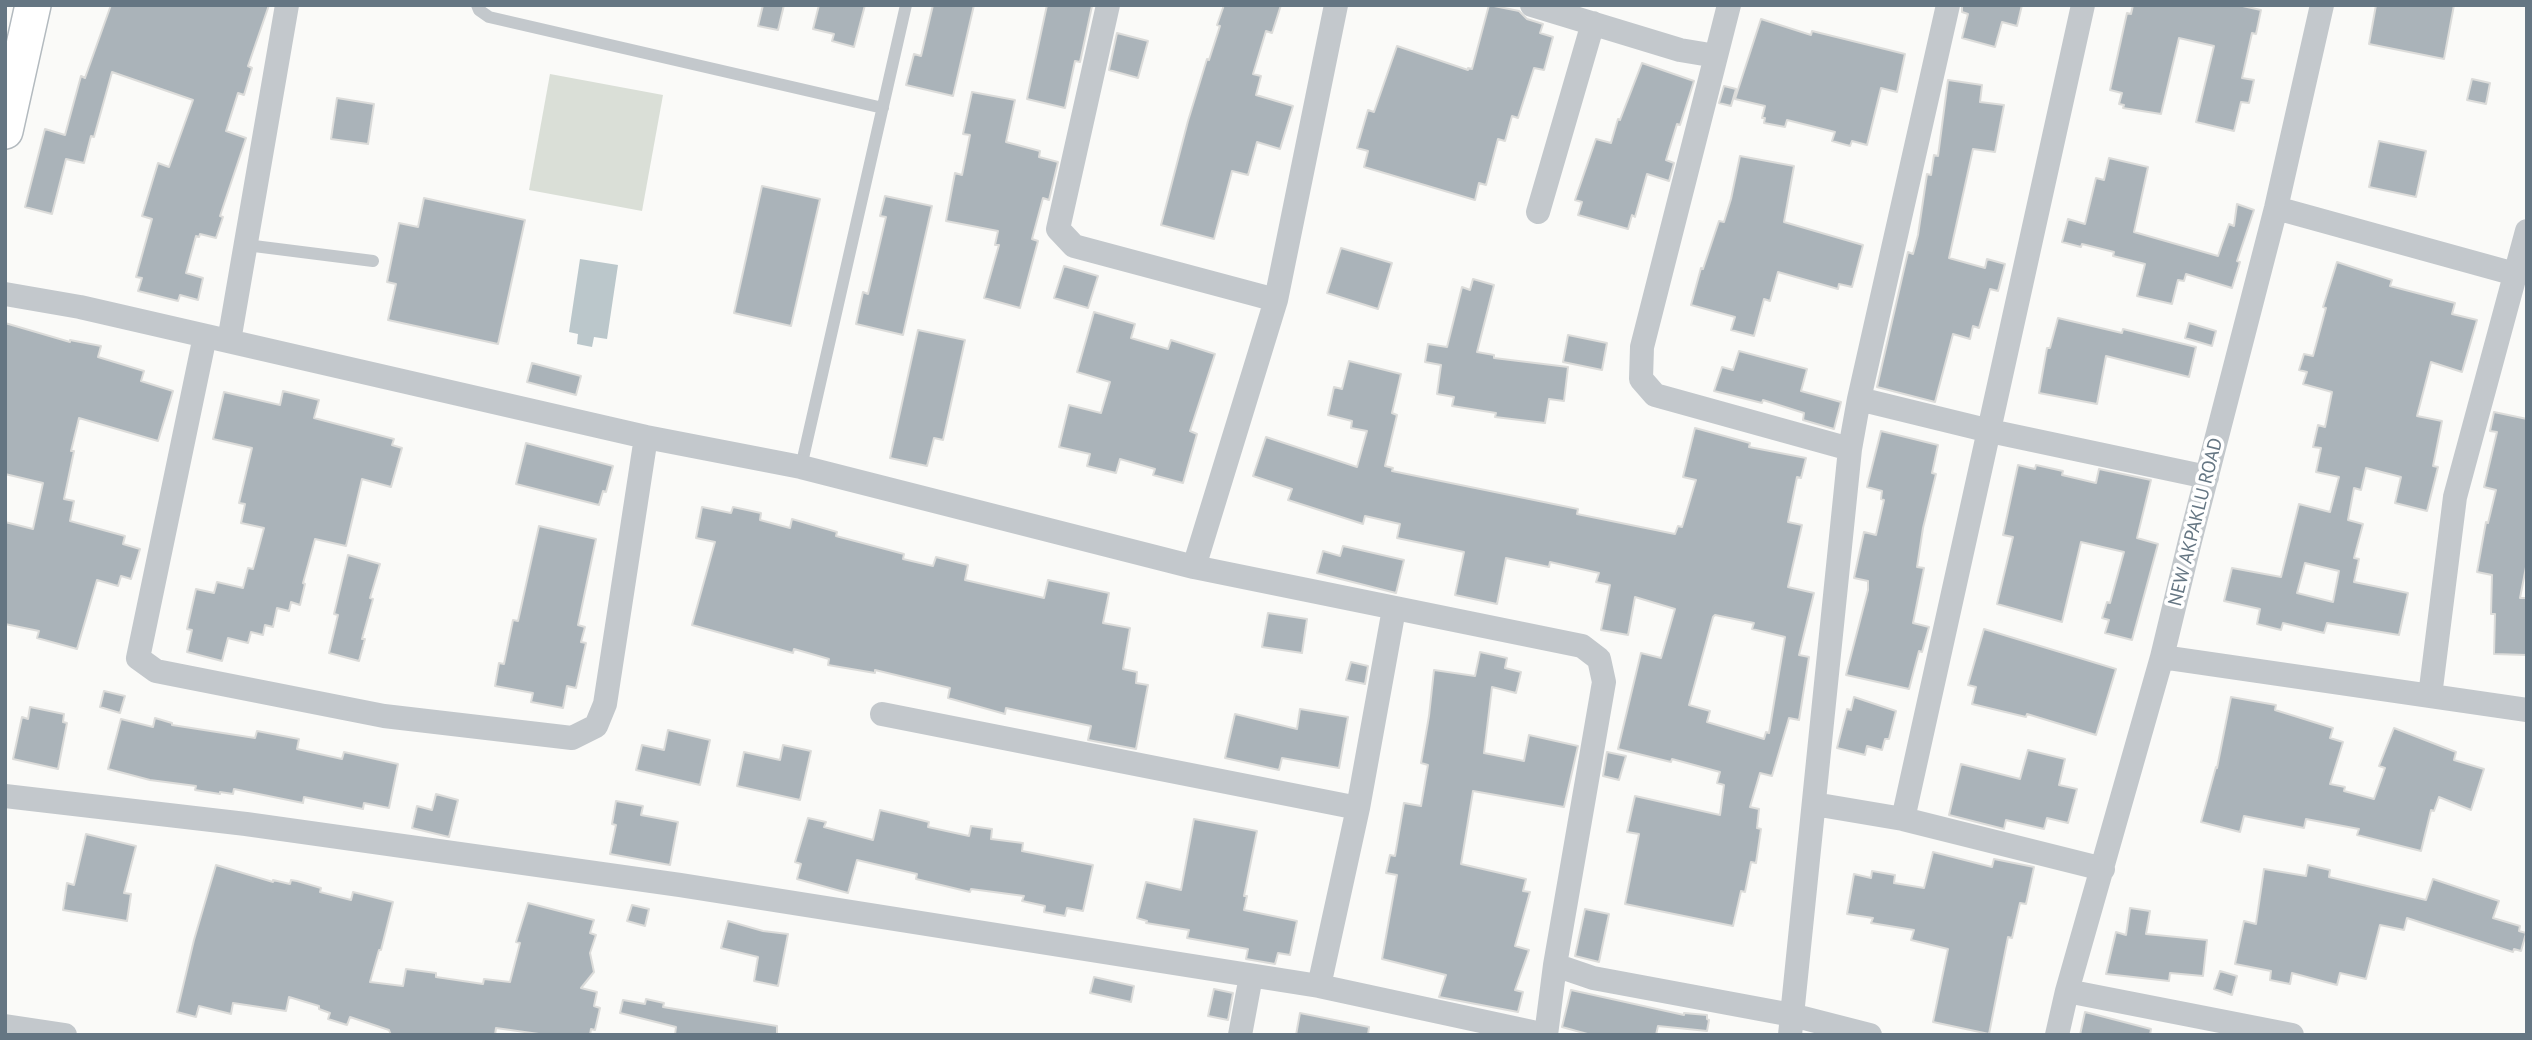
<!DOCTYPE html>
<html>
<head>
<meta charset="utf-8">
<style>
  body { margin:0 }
  #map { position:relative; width:2532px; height:1040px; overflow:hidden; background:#fafaf8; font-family:"PT Sans",sans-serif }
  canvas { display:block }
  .frame { position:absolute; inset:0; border:7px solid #657683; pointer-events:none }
</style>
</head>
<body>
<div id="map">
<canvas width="2532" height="1040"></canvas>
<div class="frame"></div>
</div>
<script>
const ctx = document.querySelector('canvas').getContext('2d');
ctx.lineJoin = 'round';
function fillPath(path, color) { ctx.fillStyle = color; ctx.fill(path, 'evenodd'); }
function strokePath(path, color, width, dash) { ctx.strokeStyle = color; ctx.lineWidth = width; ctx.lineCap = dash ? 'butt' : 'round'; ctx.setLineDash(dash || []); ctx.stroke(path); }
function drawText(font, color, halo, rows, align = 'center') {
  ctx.font = font + ' "PT Sans",sans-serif'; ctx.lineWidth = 7; ctx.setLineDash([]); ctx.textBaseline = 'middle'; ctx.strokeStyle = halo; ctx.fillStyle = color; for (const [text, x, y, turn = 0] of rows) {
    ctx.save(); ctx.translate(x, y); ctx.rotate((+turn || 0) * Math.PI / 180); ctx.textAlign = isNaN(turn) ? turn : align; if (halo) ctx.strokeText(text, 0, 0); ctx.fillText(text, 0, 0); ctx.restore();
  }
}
const green = new Path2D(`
  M 550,74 L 663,95 L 642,211 L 529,190 Z`);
const water = new Path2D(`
  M 580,259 L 618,265 L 607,339 L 594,337 L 592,347 L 577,344 L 578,334 L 569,332 Z`);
const building = new Path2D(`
  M 111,5 L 269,5 L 248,66 L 252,68 L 244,95 L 238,93 L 226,131 L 246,138 L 220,216 L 223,217 L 216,238 L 200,234 L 199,237 L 196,236 L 186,273 L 203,278 L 198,300 L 180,295 L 178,301 L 138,291 L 142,278 L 136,277 L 152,219 L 142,216 L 158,163 L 169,167 L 193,100 L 112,72 L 94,137 L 91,136 L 84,163 L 66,159 L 52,214 L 25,207 L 45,129 L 65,135 L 81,76 L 85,78 Z
  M 763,5 L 784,5 L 778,30 L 758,26 Z
  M 819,5 L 865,5 L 854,47 L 832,41 L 834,34 L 813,29 Z
  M 933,5 L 974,5 L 953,96 L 906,85 L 914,54 L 921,56 Z
  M 1047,5 L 1092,6 L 1080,62 L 1075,61 L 1065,108 L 1027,99 Z
  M 1224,5 L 1281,5 L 1272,33 L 1266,31 L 1253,74 L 1261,76 L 1256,95 L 1293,106 L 1280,149 L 1257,142 L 1248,175 L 1232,171 L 1214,239 L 1161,225 L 1188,121 L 1207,59 L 1209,60 L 1220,26 L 1217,25 Z
  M 1489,5 L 1519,11 L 1527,19 L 1543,24 L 1540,33 L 1553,37 L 1544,70 L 1534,68 L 1518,118 L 1512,116 L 1505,141 L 1498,139 L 1486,185 L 1479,183 L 1475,200 L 1364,167 L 1368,151 L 1357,148 L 1368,110 L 1374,112 L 1397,46 L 1468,70 L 1468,68 L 1472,69 Z
  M 1962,5 L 2022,5 L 2017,26 L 2002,22 L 1995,47 L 1962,38 L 1968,14 L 1962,12 Z
  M 2133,5 L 2238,5 L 2261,10 L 2256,34 L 2252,33 L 2242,78 L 2254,80 L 2249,103 L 2241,102 L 2234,131 L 2196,122 L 2214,46 L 2179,38 L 2161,114 L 2123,108 L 2124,105 L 2119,104 L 2122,93 L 2110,90 L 2127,13 L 2131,14 Z
  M 2376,5 L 2454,5 L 2444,59 L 2369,44 Z
  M 1761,19 L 1811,35 L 1812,31 L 1905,54 L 1897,92 L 1881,88 L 1867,145 L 1852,141 L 1850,146 L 1832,141 L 1835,132 L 1787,120 L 1785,127 L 1764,123 L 1765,118 L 1762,118 L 1765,106 L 1735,99 Z
  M 1117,33 L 1148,41 L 1138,78 L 1109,70 Z
  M 1642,63 L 1694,81 L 1680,125 L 1677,124 L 1666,160 L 1674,163 L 1669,181 L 1647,174 L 1635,217 L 1632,215 L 1628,229 L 1578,215 L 1582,202 L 1575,200 L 1596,139 L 1611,143 L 1618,119 L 1620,120 Z
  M 2472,79 L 2490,83 L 2486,104 L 2467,100 Z
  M 1948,80 L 1982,85 L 1980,102 L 2004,105 L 1995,152 L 1973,149 L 1949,258 L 1985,268 L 1987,259 L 2005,264 L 1998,291 L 1990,289 L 1979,328 L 1973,326 L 1970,339 L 1953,334 L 1935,402 L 1877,387 L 1908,252 L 1913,254 L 1918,235 L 1927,174 L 1931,175 L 1934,155 L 1938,156 Z
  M 1724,86 L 1736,89 L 1731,106 L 1719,103 Z
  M 972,92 L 1015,100 L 1006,142 L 1040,151 L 1039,157 L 1058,162 L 1049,200 L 1043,198 L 1032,239 L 1038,241 L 1020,308 L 984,298 L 999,245 L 995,245 L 998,231 L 946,221 L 955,173 L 962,175 L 970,135 L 963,134 Z
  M 337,98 L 374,104 L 368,144 L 331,139 Z
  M 2379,141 L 2426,151 L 2416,197 L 2369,187 Z
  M 1740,156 L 1794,166 L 1784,222 L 1863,245 L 1852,287 L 1839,284 L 1838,289 L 1778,272 L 1770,301 L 1764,299 L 1754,336 L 1731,330 L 1735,317 L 1691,305 L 1701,268 L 1703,269 L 1719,221 L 1724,222 L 1731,199 Z
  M 2109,158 L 2148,167 L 2134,232 L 2218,256 L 2229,224 L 2234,226 L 2237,204 L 2254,210 L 2237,261 L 2240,262 L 2232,288 L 2186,274 L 2184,281 L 2178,280 L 2172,304 L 2137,296 L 2145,264 L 2113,256 L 2114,252 L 2082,244 L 2081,247 L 2062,242 L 2068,219 L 2085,224 L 2096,178 L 2104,180 Z
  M 762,186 L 820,199 L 791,326 L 734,313 Z
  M 885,196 L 932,206 L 903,335 L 856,324 L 863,292 L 868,294 L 886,217 L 880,216 Z
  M 424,198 L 525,220 L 498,344 L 388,320 L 396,284 L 387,282 L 399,223 L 418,227 Z
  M 1341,248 L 1392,263 L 1378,309 L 1327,293 Z
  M 2337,262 L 2392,280 L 2390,286 L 2455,303 L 2452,314 L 2477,320 L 2462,372 L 2431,362 L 2417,416 L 2442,421 L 2433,466 L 2438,467 L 2427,511 L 2395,503 L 2401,477 L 2366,468 L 2361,490 L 2354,488 L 2348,520 L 2363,524 L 2354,558 L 2359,559 L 2354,582 L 2408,593 L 2399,635 L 2327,623 L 2324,633 L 2283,623 L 2281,630 L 2257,624 L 2260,609 L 2224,601 L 2232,568 L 2281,577 L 2299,504 L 2330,512 L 2339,477 L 2316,472 L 2321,448 L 2313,447 L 2318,425 L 2325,427 L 2332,392 L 2303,384 L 2307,372 L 2299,370 L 2304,354 L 2313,356 L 2326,308 L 2323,307 ZM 2305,563 L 2339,571 L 2333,602 L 2297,593 Z
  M 1064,266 L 1098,276 L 1088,308 L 1054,298 Z
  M 1473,279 L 1494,285 L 1477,352 L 1494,355 L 1494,358 L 1568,367 L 1564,401 L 1549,399 L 1545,423 L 1495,417 L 1496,413 L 1452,406 L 1454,397 L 1437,394 L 1441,365 L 1425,362 L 1428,344 L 1447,347 L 1462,287 L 1470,290 Z
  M 1094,312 L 1135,324 L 1131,338 L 1168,349 L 1171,340 L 1215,354 L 1190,431 L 1197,434 L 1183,483 L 1153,475 L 1155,469 L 1120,459 L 1116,473 L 1087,466 L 1090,454 L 1059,447 L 1069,405 L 1101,413 L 1110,382 L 1077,372 Z
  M 2058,318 L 2122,333 L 2123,329 L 2196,347 L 2189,377 L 2106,356 L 2097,404 L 2039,393 L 2047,348 L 2050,348 Z
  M 5,323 L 70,342 L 70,340 L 101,346 L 98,357 L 144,371 L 141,381 L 173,391 L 158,441 L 79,418 L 71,451 L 74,451 L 64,499 L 74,501 L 70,521 L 125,536 L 123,544 L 140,549 L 131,579 L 121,576 L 118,586 L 97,580 L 77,649 L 37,638 L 39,631 L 5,624 L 5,522 L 33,529 L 43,483 L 5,474 Z
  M 2189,323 L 2216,331 L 2212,346 L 2185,338 Z
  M 918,330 L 965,340 L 943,440 L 934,438 L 927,466 L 890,458 Z
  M 1568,335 L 1607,343 L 1602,370 L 1563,362 Z
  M 1739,351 L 1807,369 L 1801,391 L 1841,402 L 1834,429 L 1803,420 L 1804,413 L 1763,400 L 1762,403 L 1714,391 L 1722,367 L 1733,370 Z
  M 1349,361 L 1401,374 L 1392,413 L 1397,415 L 1385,466 L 1393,468 L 1392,471 L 1578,509 L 1577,514 L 1675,534 L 1678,526 L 1682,527 L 1696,480 L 1683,477 L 1695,428 L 1750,443 L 1749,447 L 1806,458 L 1801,478 L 1797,477 L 1788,522 L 1802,525 L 1788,587 L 1814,593 L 1799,655 L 1809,657 L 1799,720 L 1789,718 L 1772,776 L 1760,773 L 1750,807 L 1759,809 L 1757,828 L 1761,829 L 1756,863 L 1751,862 L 1745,892 L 1741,891 L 1733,926 L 1625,904 L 1639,834 L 1627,832 L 1635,796 L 1720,815 L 1724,785 L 1717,783 L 1720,772 L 1672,759 L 1671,762 L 1618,749 L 1641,653 L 1661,658 L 1675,609 L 1635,597 L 1628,635 L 1601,630 L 1610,585 L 1596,582 L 1599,573 L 1550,562 L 1549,567 L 1506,558 L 1497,604 L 1455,595 L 1464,552 L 1397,538 L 1400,524 L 1365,516 L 1363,524 L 1288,500 L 1292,489 L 1253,476 L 1266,437 L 1357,467 L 1367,431 L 1351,428 L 1352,421 L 1328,415 L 1334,387 L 1342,389 ZM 1715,615 L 1754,623 L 1752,629 L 1785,637 L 1769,733 L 1766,732 L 1764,739 L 1707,722 L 1710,711 L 1689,705 L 1713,617 Z
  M 532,363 L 581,376 L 576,395 L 527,382 Z
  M 283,391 L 319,400 L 314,418 L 394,439 L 392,445 L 402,448 L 391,487 L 362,479 L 346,546 L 315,539 L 303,583 L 305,584 L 300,605 L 291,602 L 289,611 L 277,608 L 273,627 L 265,625 L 263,635 L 251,632 L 248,643 L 228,638 L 222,661 L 187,652 L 192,630 L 187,629 L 196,589 L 214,593 L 217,582 L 243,588 L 248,568 L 253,569 L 264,528 L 241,523 L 245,504 L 239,503 L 252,448 L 213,439 L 224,392 L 280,405 Z
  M 2494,412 L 2527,419 L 2527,562 L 2520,598 L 2527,598 L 2527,655 L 2494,654 L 2495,614 L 2491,614 L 2492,575 L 2477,572 L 2486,522 L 2488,523 L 2496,490 L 2484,487 L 2497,432 L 2490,431 Z
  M 1881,431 L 1938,445 L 1932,473 L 1936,474 L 1923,528 L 1917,567 L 1924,568 L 1913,623 L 1929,627 L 1922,652 L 1919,651 L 1909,689 L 1846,675 L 1868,590 L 1868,581 L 1854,578 L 1864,532 L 1876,535 L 1884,500 L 1881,499 L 1882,491 L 1867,487 Z
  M 526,443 L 613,466 L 606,492 L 603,491 L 599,505 L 516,484 Z
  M 2018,465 L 2035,469 L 2036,465 L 2063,471 L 2062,475 L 2096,483 L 2099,469 L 2151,480 L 2137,538 L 2158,544 L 2132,640 L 2105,633 L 2109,620 L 2102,618 L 2107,602 L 2110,603 L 2124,552 L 2081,542 L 2062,622 L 1997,604 L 2013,537 L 2003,535 Z
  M 702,507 L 731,513 L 733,507 L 761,513 L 760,520 L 790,528 L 792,519 L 837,532 L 836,536 L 904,554 L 903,559 L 933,566 L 936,557 L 968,565 L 965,580 L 1044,598 L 1048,580 L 1109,593 L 1103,623 L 1130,628 L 1123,669 L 1137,672 L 1136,683 L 1148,685 L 1136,749 L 1088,740 L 1091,726 L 1006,708 L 1005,714 L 948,698 L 950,688 L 875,670 L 875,673 L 828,665 L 829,659 L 794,649 L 793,653 L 692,625 L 715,542 L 696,538 Z
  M 539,526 L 596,539 L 578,625 L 585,627 L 581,642 L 586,643 L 576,688 L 567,686 L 563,708 L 531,702 L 533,693 L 495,686 L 499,663 L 504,664 L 513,620 L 518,621 Z
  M 1343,546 L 1404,560 L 1396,593 L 1317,573 L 1323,551 L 1340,556 Z
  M 348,555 L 380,564 L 370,598 L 373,599 L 362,639 L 365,639 L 359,661 L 329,653 L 338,615 L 334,614 Z
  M 1268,613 L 1307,619 L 1302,653 L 1262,647 Z
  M 1984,629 L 2116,669 L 2096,735 L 2027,714 L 2026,717 L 1972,704 L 1976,687 L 1968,685 Z
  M 1480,652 L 1507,658 L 1505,668 L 1521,672 L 1516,693 L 1492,687 L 1484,753 L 1524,761 L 1529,735 L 1578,746 L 1564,807 L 1473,791 L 1461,864 L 1526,879 L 1523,891 L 1530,892 L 1515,946 L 1529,950 L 1515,990 L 1523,992 L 1518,1012 L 1439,997 L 1446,975 L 1382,959 L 1397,875 L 1386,873 L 1390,855 L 1395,856 L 1404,803 L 1421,806 L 1428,765 L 1421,763 L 1429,716 L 1434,670 L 1475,676 Z
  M 1351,662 L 1368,666 L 1365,684 L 1346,680 Z
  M 104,691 L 125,696 L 120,713 L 100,707 Z
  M 1854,697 L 1896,711 L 1889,739 L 1885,739 L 1882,750 L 1867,746 L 1865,755 L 1837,748 L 1847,709 L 1851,710 Z
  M 2231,697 L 2276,705 L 2275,710 L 2333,728 L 2330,738 L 2343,742 L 2330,784 L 2345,787 L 2344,791 L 2374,799 L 2385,768 L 2379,766 L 2394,728 L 2456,752 L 2454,760 L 2484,769 L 2471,810 L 2439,797 L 2434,811 L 2431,810 L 2421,851 L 2357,835 L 2359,829 L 2306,819 L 2304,828 L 2244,816 L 2240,832 L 2201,822 L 2216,767 L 2217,768 Z
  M 30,707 L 64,714 L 63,722 L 67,723 L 58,769 L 13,759 L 22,717 L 28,719 Z
  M 1300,709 L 1348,717 L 1339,768 L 1282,758 L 1279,770 L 1225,758 L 1235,714 L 1297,729 Z
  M 155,718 L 172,723 L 172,725 L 255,738 L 257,731 L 299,739 L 297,749 L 342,759 L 344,752 L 398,764 L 389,808 L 364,803 L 363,809 L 304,797 L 303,803 L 234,789 L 233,794 L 220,792 L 220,794 L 195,790 L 196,786 L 150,780 L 108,769 L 121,719 L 153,727 Z
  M 668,730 L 710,740 L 700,785 L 636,770 L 642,745 L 664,750 Z
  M 783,745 L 811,751 L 800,800 L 737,786 L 744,752 L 780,760 Z
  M 2028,750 L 2065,759 L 2059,785 L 2077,789 L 2068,823 L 2047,818 L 2044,829 L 2006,820 L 2004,829 L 1949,815 L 1961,764 L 2020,779 Z
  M 1607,752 L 1626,756 L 1619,780 L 1603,776 Z
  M 436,794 L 458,800 L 449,837 L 412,828 L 417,806 L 432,810 Z
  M 616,801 L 643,806 L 641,815 L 678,822 L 670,865 L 610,854 L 616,825 L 612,824 Z
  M 880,810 L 929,822 L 928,827 L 969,836 L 971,826 L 992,829 L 991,839 L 1023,843 L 1022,851 L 1093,865 L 1083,911 L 1067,908 L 1065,916 L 1044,912 L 1045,906 L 1022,901 L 1024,896 L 971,889 L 970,892 L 916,879 L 917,874 L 857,860 L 848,893 L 797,879 L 801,864 L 795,862 L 808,818 L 826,822 L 824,827 L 873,840 Z
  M 1194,819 L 1257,831 L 1244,896 L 1247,896 L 1244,910 L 1297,921 L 1290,955 L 1278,953 L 1275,964 L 1246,959 L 1248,949 L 1187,938 L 1189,930 L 1146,923 L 1147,921 L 1137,918 L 1146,882 L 1181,890 Z
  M 86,834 L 136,846 L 124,893 L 131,894 L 127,921 L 63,910 L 67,883 L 74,885 Z
  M 1933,852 L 1992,867 L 1994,859 L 2034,867 L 2026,904 L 2020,903 L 2012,938 L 2008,937 L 1989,1034 L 1933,1022 L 1948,949 L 1911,940 L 1914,930 L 1871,923 L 1873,918 L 1847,914 L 1854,874 L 1871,878 L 1872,871 L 1895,875 L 1894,883 L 1924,888 Z
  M 216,865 L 273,882 L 273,880 L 290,884 L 291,880 L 297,881 L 321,888 L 320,892 L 351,900 L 353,892 L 393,902 L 381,950 L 379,950 L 370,982 L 403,986 L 406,969 L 436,973 L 436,977 L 483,984 L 484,979 L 510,982 L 520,943 L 516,942 L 528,903 L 594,920 L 590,933 L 596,935 L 590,953 L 594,972 L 581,988 L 597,992 L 594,1006 L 600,1008 L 595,1030 L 591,1029 L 590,1035 L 546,1035 L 496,1028 L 495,1035 L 391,1035 L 389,1030 L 350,1017 L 347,1025 L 328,1019 L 330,1013 L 319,1009 L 319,1006 L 289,997 L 286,1011 L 233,1003 L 231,1014 L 199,1006 L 196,1017 L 177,1012 L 194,940 Z
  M 2308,865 L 2330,870 L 2329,877 L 2426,900 L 2433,879 L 2499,901 L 2493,918 L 2520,926 L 2519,931 L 2526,933 L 2521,951 L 2514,949 L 2513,952 L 2407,918 L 2404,930 L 2380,925 L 2366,979 L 2340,973 L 2337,985 L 2292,973 L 2290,984 L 2270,980 L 2271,971 L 2235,964 L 2244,921 L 2256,924 L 2264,869 L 2306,876 Z
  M 632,905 L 649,909 L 645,926 L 627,921 Z
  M 2130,908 L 2150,911 L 2146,934 L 2207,940 L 2203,976 L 2170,973 L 2169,981 L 2106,974 L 2116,932 L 2126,935 Z
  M 1585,909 L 1609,914 L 1599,962 L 1575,956 Z
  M 728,921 L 763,931 L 788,934 L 778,986 L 754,981 L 758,957 L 721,948 Z
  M 2220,971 L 2237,976 L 2232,995 L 2214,989 Z
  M 1094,977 L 1134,986 L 1131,1002 L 1090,993 Z
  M 1214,989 L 1233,993 L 1228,1020 L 1208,1016 Z
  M 1571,990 L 1684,1015 L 1684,1013 L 1707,1015 L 1707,1019 L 1709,1020 L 1707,1031 L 1658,1026 L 1656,1035 L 1591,1035 L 1562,1027 Z
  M 646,999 L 664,1003 L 663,1007 L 777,1026 L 777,1035 L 675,1035 L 676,1027 L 620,1013 L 623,1000 L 645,1004 Z
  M 2085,1012 L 2151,1029 L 2150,1035 L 2080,1035 Z
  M 1300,1013 L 1369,1027 L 1368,1035 L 1296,1035 Z`);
const lane = new Path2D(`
  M 477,5 L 479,10 L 489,17 L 883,108
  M 246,245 L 373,261
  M 801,467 L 906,5`);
const street = new Path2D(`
  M 1108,5 L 1058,229 L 1074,246 L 1276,300
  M 1532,5 L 1680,50 L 1716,56
  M 1729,5 L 1642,347 L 1641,379 L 1655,395 L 1850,449
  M 2276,208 L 2515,274
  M 1538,212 L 1593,23
  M 5,294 L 80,307 L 646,437 L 801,467 L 1194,567 L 1582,646 L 1599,659 L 1604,682 L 1555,965 L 1546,1035
  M 205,336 L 138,658 L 156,671 L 384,716 L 572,738 L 596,726 L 605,704 L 646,437
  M 229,341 L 287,5
  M 1859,399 L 1990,431 L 2207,477
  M 1194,567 L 1276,300 L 1336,5
  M 2162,657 L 2527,710
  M 2430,696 L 2455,497 L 2527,231
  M 882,714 L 1358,808
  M 5,796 L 246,824 L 680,885 L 1319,986 L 1546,1035
  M 1814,804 L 1903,819 L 2103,869
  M 1903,819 L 2083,5
  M 1555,965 L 1593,978 L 1792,1015 L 1870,1035
  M 1319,986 L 1358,808 L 1394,609
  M 2067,991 L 2292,1035
  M 5,1026 L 65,1035
  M 1240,1035 L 1251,976
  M 1790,1035 L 1850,449 L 1859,399 L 1948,5
  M 2057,1035 L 2067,991 L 2162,657 L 2190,541 L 2276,208 L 2322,5`);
const secondary = new Path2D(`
  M 5,131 L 33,5`);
const streetNames = [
  ["NEW AKPAKLU ROAD",2196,522,-76]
];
fillPath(green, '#dadfd7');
fillPath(water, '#bbc7cb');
fillPath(building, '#aab3b9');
strokePath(building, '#dcdcda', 2);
strokePath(secondary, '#b3babf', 38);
strokePath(lane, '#c3c8cc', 12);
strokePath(street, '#c3c8cc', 24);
strokePath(secondary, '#fff', 35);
drawText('19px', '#657683', '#fff', streetNames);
</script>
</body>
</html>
